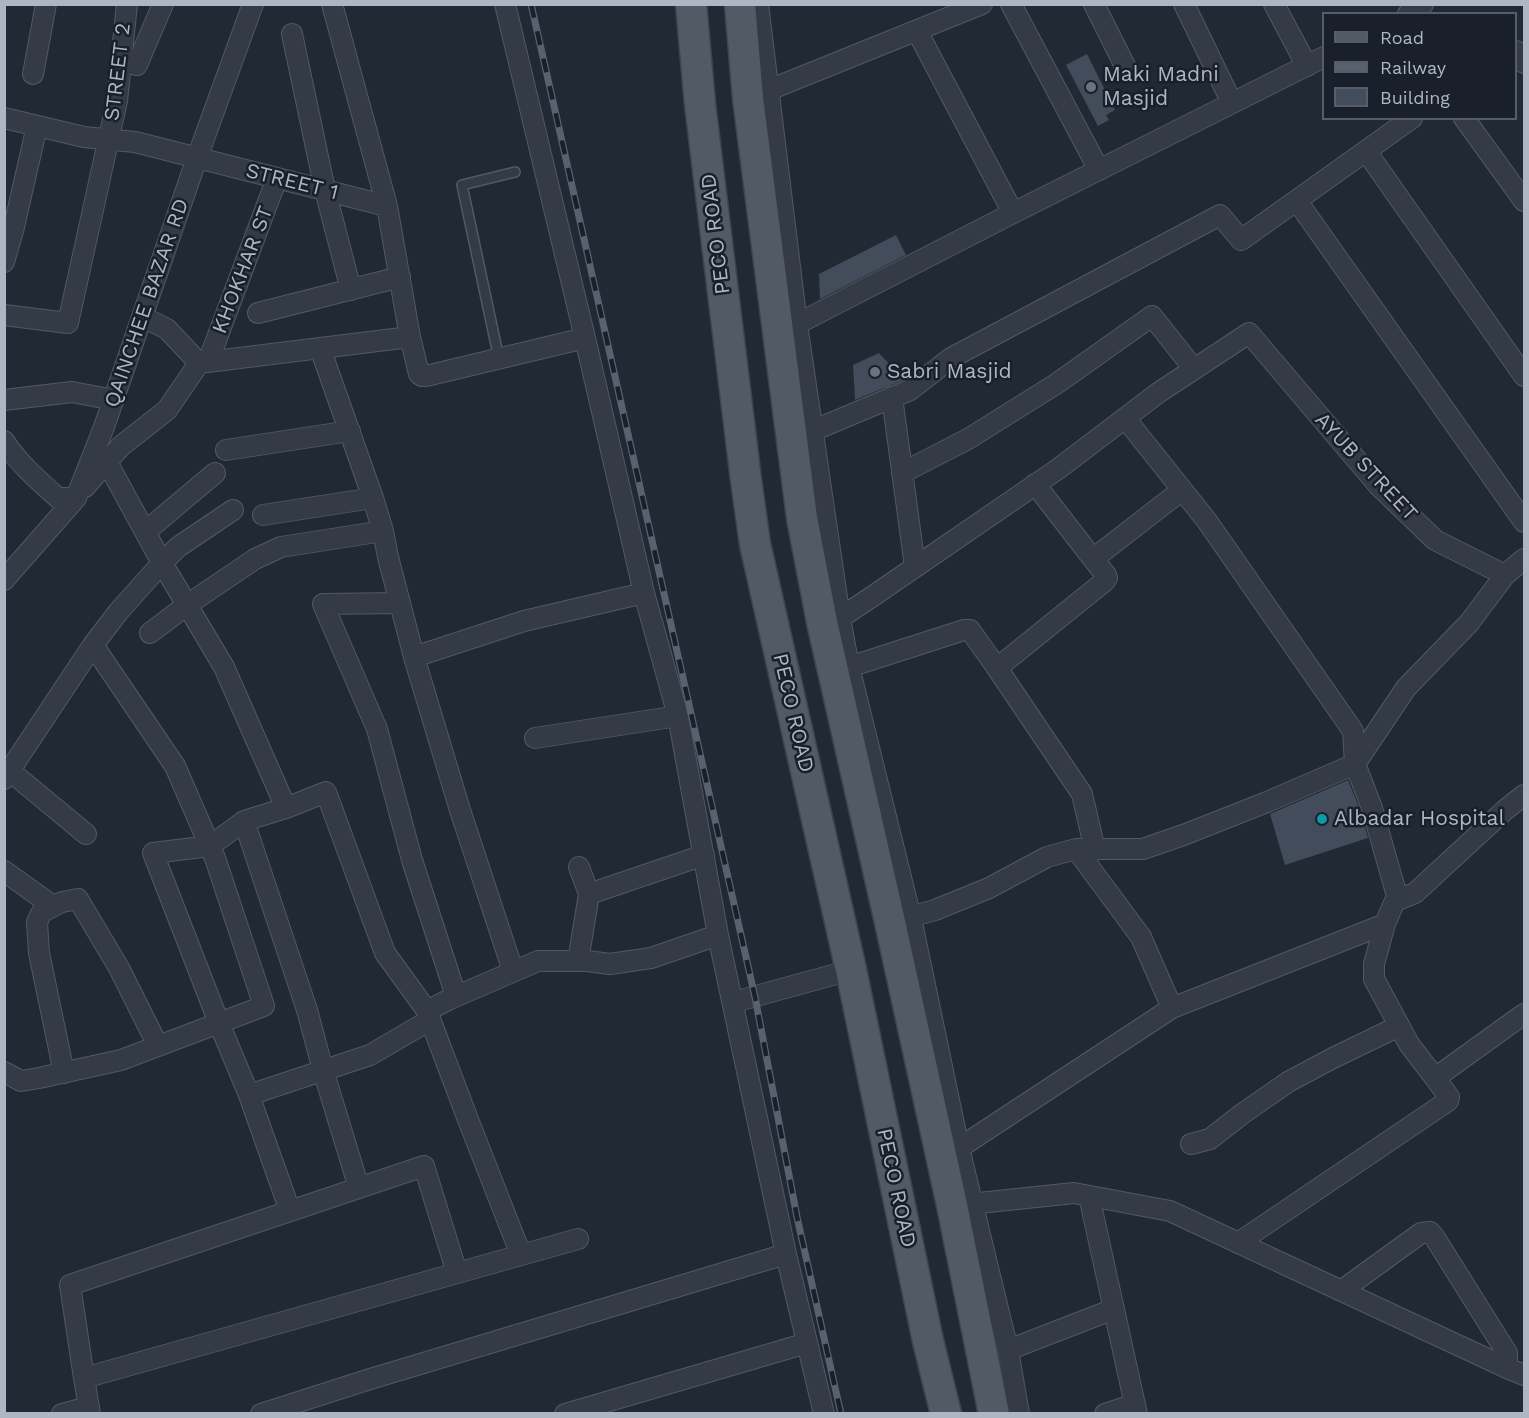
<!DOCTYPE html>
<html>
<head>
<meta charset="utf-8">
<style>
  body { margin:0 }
  #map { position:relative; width:1529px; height:1418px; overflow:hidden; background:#212935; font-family:"Work Sans",sans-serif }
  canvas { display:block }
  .frame { position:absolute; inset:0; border:6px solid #afb6c3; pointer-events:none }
  .legend { position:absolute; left:1322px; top:12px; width:195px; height:108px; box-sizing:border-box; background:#1a202b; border:2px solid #565c68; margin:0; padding:8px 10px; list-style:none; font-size:18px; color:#afb6c3 }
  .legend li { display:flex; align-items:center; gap:12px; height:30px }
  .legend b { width:30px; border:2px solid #565c68 }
</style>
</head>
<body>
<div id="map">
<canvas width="1529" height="1418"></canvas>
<div class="frame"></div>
<ul class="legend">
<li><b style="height:8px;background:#525a66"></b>Road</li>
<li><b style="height:8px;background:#59616f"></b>Railway</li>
<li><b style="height:16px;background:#424c5a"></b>Building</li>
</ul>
</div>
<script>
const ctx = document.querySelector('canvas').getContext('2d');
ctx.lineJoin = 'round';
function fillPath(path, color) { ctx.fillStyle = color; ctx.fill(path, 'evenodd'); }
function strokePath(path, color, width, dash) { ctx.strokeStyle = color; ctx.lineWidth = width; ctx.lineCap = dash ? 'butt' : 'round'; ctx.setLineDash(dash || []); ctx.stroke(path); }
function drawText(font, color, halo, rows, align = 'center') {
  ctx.font = font + ' "Work Sans",sans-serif'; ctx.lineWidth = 5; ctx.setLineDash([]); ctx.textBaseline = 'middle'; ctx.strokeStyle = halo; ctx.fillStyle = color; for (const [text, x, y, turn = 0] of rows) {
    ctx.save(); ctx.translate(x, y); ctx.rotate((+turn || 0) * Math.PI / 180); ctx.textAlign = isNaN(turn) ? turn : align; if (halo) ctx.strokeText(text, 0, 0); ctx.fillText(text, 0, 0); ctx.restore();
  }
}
const building = new Path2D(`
  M 1087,54 L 1115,110 L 1106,115 L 1109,120 L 1098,126 L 1066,65 Z
  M 896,235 L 906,255 L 820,299 L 819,274 Z
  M 879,353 L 904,380 L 855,400 L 853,365 Z
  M 1348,780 L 1361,812 L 1368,838 L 1285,865 L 1270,814 Z`);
const lane = new Path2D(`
  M 499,359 L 462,185 L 515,172`);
const street = new Path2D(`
  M 332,4 L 387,206 L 410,337 L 419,374 L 422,376 L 426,376 L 585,338
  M 505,4 L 585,338 L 644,593 L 678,716 L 718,935 L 786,1254 L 824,1414
  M 758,4 L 797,324 L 840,618 L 849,667 L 911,918 L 959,1148
  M 1011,4 L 1099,170
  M 1094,4 L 1127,70
  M 1184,4 L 1232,103
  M 1274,4 L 1307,66
  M 1408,14 L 1423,4
  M 917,31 L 1013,213
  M 292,34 L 325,190 L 351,290
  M 1516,51 L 1524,63
  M 122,61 L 137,65 L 163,4
  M 33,74 L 46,4
  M 759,94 L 982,4
  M 4,118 L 84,137 L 135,142 L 387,206
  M 1464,118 L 1524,201
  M 1366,151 L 1524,376
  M 1297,201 L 1524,522
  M 4,262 L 13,231 L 37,126
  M 258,313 L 400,277
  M 4,315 L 68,323 L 117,101 L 127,4
  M 143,317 L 167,329 L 199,363
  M 787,327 L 797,324 L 1013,213 L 1324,57
  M 320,348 L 373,498 L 383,531 L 388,557 L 414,657 L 460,810 L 513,971
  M 208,362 L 277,178
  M 892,397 L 915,567
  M 4,400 L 72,392 L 114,400
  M 812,431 L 910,390 L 951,358 L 1220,215 L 1241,240 L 1412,118
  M 4,441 C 18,463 39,481 58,498 L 76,498
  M 226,450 L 350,431
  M 107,462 L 162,563 L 224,667 L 286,808
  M 902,473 L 968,439 L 1056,384 L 1152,316 L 1194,369
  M 1035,484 L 1093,559
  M 85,487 L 121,446 L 167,410 L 199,363 L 410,337
  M 263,515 L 373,498
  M 145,532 L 215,473
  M 4,580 L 76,498 L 104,427 L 197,158 L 253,4
  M 400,603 L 323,604 L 377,729 L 412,860 L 456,996
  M 829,620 L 840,618 L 873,596 L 1058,469 L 1158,393 L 1249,333 L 1378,485 L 1435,540 L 1505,575
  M 150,633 L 187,605 L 255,559 L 281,547 L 383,531
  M 414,657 L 524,621 L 644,593
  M 849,667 L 964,630 L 970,630 L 997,668 L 1082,794 L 1095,850
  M 997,668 L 1105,581 L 1107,578 L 1106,575 L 1093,559 L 1182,490
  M 535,738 L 678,716
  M 10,771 L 86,834
  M 4,779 L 93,645 L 119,611 L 162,563 L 178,547 L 233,510
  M 244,821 L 307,1010 L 323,1070 L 359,1188
  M 1076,849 L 1141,937 L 1172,1008
  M 579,867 L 589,894
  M 4,871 L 53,906
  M 1395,901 L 1415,893 L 1505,810 L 1524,795
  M 899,920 L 935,910 L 989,888 L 1047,857 L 1076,849 L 1143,849 L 1186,834 L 1267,802 L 1355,764 L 1406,688 L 1469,623 L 1505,575 L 1524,559
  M 1385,924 L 1374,964 L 1374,979 L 1409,1044 L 1435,1078 L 1524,1014
  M 578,961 L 589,894 L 704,855
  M 734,1002 L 851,970
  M 4,1072 L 21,1081 L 39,1078 L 121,1060 L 264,1006 L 215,858 L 175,766 L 93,645
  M 64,1073 L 39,953 L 37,922 L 42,912 L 62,902 L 78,899 L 119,968 L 158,1046
  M 249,1095 L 219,1023 L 153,853 L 210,846 L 244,821 L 286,808 L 326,792 L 385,953 L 427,1011
  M 1191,1144 L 1210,1139 L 1242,1114 L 1288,1082 L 1333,1058 L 1399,1026
  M 1089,1196 L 1137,1414
  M 960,1205 L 1074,1193 L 1170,1211 L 1507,1368 L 1524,1375
  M 290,1211 L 249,1095 L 370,1055 L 430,1020
  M 1238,1243 L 1448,1101 L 1449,1097 L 1435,1078
  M 521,1255 L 467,1117 L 427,1011 L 450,999 L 538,961 L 587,961 L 610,964 L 651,958 L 718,935
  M 1341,1291 L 1421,1233 L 1430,1232 L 1435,1238 L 1507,1353 L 1507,1368
  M 1008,1350 L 1114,1309
  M 84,1378 L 70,1285 L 424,1166 L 457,1273
  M 62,1414 L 89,1407
  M 90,1414 L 84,1378 L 578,1239
  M 261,1414 L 367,1380 L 786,1254
  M 565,1414 L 807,1343
  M 1019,1414 L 1008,1350 L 959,1148 L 1172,1008 L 1385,924 L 1397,896 L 1372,808 L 1355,764 L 1353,731 L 1207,521 L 1125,418
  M 1105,1414 L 1135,1404`);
const primary = new Path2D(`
  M 691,4 L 700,104 L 746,480 L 755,544 L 851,970 L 928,1341 L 946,1414
  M 740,4 L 748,98 L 802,518 L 822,622 L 890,922 L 952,1205 L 994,1414`);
const rail = new Path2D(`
  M 531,4 L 755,997 L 797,1217 L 841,1414`);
const markers = [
  [1091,87,6,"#6b7280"],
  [875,372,6,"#6b7280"],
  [1322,819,6,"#0f9aa8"]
];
const streetNames = [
  ["STREET 2",118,72,-83],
  ["STREET 1",292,182,14],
  ["PECO ROAD",716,234,-97],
  ["KHOKHAR ST",243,270,-69],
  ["QAINCHEE BAZAR RD",147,303,-71],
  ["AYUB STREET",1366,467,47],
  ["PECO ROAD",793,713,77],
  ["PECO ROAD",896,1188,78]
];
const poiNames = [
  ["Maki Madni",1103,75],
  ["Masjid",1103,99],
  ["Sabri Masjid",887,372],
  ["Albadar Hospital",1334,819]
];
fillPath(building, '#424c5a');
strokePath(lane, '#525964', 12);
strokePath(street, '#525964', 22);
strokePath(primary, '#3e4450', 33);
strokePath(lane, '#353b46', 9);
strokePath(street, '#353b46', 20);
strokePath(primary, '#525a66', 30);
strokePath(rail, '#59616f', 7);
strokePath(rail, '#1a202b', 4.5, [14]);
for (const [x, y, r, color] of markers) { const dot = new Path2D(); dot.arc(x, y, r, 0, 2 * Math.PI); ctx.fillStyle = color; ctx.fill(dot); strokePath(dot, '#1a202b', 2); }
drawText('21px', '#afb6c3', '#1a202b', streetNames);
drawText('21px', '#afb6c3', '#1a202b', poiNames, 'left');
</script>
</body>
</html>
